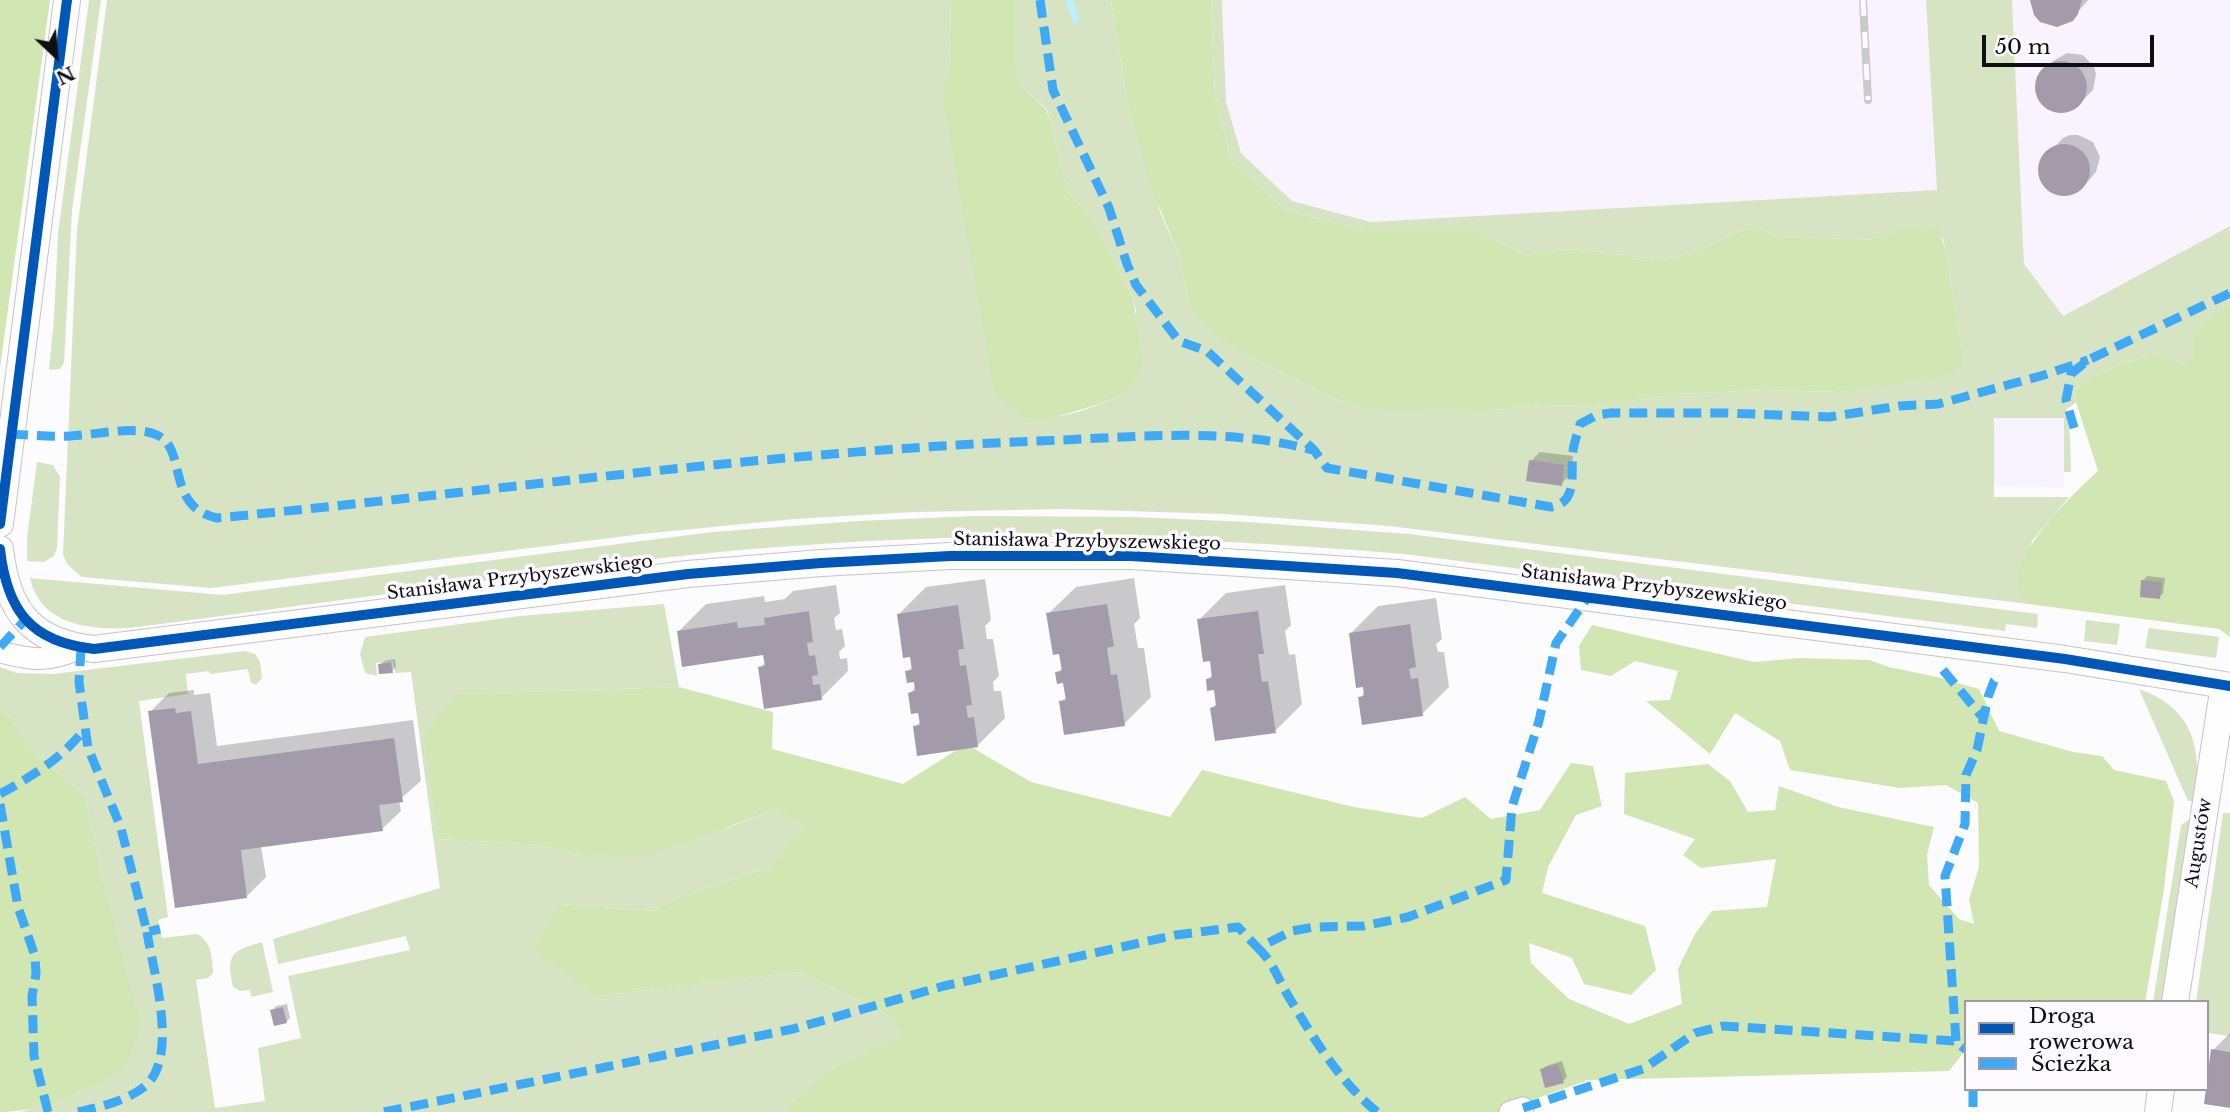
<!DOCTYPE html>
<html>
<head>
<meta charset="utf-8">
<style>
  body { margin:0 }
  #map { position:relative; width:2230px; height:1112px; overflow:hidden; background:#fcfbfd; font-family:"Libre Baskerville",serif }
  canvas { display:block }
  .legend { position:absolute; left:1964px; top:1000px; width:245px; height:91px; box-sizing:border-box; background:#fcfafe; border:2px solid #9d9c9f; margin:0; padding:9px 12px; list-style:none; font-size:21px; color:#0f0e11 }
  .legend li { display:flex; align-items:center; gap:14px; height:35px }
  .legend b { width:35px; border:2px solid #9d9c9f }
  .north { position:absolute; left:21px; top:21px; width:70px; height:70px; -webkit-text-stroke:5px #fcfafe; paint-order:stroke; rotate:154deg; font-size:19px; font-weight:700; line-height:28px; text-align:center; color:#0f0e11 }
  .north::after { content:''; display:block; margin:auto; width:24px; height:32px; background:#0f0e11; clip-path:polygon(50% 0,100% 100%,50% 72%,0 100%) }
  .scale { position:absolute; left:1982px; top:35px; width:172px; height:32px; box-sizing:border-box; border:4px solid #0f0e11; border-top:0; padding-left:9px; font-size:21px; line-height:24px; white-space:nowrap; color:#0f0e11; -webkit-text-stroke:5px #fcfafe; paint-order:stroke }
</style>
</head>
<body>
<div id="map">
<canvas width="2230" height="1112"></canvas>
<ul class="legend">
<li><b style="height:9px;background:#0057b8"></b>Droga rowerowa</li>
<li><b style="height:9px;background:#3fa9f5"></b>Ścieżka</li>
</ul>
<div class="north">N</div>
<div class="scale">50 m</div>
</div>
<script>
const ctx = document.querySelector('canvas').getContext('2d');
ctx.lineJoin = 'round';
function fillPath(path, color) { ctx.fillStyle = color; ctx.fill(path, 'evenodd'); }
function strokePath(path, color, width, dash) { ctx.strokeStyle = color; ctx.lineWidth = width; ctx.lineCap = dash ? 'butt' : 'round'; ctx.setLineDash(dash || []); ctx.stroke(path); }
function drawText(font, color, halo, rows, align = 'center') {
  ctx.font = font + ' "Libre Baskerville",serif'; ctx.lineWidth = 7; ctx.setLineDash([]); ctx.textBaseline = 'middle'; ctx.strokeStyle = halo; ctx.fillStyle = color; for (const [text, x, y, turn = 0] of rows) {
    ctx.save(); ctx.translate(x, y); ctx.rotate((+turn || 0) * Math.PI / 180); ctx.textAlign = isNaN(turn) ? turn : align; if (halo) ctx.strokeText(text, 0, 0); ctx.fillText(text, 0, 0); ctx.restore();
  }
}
const industrial = new Path2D(`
  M 1222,0 L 1926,0 L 1937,190 L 1371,222 L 1292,201 L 1241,153 L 1226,102 Z
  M 2012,0 L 2230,0 L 2230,226 L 2062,316 L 2024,264 Z
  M 1994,418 L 2064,418 L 2064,488 L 1993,486 Z`);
const green = new Path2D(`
  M 89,0 L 101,0 L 72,210 L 64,362 L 60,369 L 49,370 L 54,319 L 58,234 Z
  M 107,0 L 951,0 L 949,70 L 942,94 L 1025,418 C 1057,422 1092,408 1121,395 L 1136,311 L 1133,298 L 1093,219 L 1067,191 L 1051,121 L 1046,108 L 1025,90 L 1019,79 L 1015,67 L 1015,0 L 1111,0 L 1126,94 L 1160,212 L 1179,255 L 1188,298 L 1251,357 L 1332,397 L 1354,405 L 1494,410 L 1542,405 L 1595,406 L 1677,394 L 1764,390 L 1840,392 L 1964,362 L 1946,251 L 1943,239 L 1926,225 L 1868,240 L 1779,236 L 1757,228 L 1744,230 L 1688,254 L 1664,260 L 1573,249 L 1525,255 L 1479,230 L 1363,230 L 1286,210 L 1231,161 L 1215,95 L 1211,0 L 1222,0 L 1226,102 L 1241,153 L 1292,201 L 1371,222 L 1937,190 L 1926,0 L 2012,0 L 2024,264 L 2063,316 L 2230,226 L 2230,305 L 2212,315 L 2194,330 L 2195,358 L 2181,364 L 2166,355 L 2147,355 L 2090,376 L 2075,390 L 2076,402 L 2066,410 L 2070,437 L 2071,472 L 2064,472 L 2064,418 L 1994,418 L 1994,497 L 2069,497 L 2032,541 L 2018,589 L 2028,604 L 1389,526 L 1224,514 L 1063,509 L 914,512 L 794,519 L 642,534 L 211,588 L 82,577 L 67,564 L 63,554 L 77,230 Z
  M 37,462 L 53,465 L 60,477 L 57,548 L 54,556 L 44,562 L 27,561 L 27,538 Z
  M 975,516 L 1134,517 L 1248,522 L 1409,534 L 2038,614 L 2037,628 L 2006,624 L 2005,631 L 1404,554 C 1196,536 987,530 778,547 C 670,555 562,571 455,585 C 349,599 243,613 138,627 C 96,631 41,628 30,578 L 222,595 L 712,532 L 858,521 Z
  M 664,604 L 679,687 L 459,694 L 439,839 L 540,845 L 582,855 L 729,827 L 777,809 L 805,827 L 788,842 L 772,866 L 676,899 L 654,911 L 559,904 L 598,996 L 799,972 L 882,1011 L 905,1034 L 829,1069 L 780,1112 L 21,1112 L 76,1094 L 121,1073 L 106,893 L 85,795 L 34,752 L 8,715 L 0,710 L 0,667 L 17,673 L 53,674 L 245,651 L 255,654 L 260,662 L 262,678 L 256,685 L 251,683 L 248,669 L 210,674 L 209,671 L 186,674 L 188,694 L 139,701 L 168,917 L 158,920 L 162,938 L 197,934 C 212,942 212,958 213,973 L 208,978 L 196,980 L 215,1108 L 265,1101 L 258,1048 L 301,1038 L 288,976 L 410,950 L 406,936 L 278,964 L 273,939 L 440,888 L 411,672 L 395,673 L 393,661 L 376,663 L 377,676 L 365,673 L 360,654 L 365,637 L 520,616 Z
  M 2086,620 L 2120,624 L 2117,645 L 2084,641 Z
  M 2149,628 L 2219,637 L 2216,658 L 2145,648 Z
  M 2139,689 C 2195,709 2201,748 2196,801 L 2188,801 Z
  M 2223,813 L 2230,813 L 2230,1036 L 2207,1033 L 2207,1002 L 2196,1002 Z
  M 2190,819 L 2163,1002 L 2153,1002 L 2181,825 Z
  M 262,942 L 273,992 L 251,997 L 250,990 L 240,991 L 233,987 C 226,954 231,951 262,942 Z`);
const forest = new Path2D(`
  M 0,0 L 50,0 L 0,368 Z
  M 951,0 L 1015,0 L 1015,67 L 1019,79 L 1025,90 L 1045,108 L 1051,121 L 1067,191 L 1093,219 L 1133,298 L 1143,366 L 1137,378 L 1121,395 L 1099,404 L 1053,418 L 1041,420 L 1025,418 L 995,395 L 942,93 L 949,70 Z
  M 1111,0 L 1211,0 L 1215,95 L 1231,161 L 1286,210 L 1363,230 L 1479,230 L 1525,255 L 1573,249 L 1664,260 L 1688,254 L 1744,230 L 1757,228 L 1779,236 L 1868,240 L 1914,227 L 1926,225 L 1938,229 L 1946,251 L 1964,362 L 1957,371 L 1946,375 L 1840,392 L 1764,390 L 1677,394 L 1595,406 L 1542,405 L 1494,410 L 1386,409 L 1354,405 L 1332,397 L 1251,357 L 1215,334 L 1199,317 L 1188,298 L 1179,255 L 1150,185 L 1126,94 Z
  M 2230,305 L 2230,637 L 2219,629 L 2028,604 C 2025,600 2020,595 2019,591 C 2007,556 2075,492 2098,471 L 2076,402 L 2075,390 L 2090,376 L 2147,355 L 2166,355 L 2181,364 L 2194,358 L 2194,330 L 2212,315 Z
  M 1592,625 L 1754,662 L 1799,658 L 1869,660 L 1889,667 L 1937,677 L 1979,689 L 1999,731 L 2073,752 L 2102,756 L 2114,770 L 2166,781 L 2174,801 L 2164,889 L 2145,1002 L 1966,1002 L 1966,1049 L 1949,1071 L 1588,1080 L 1499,1112 L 780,1112 L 829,1069 L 904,1034 L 882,1011 L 799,972 L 598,996 L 534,950 L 559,904 L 654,911 L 676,899 L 772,866 L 788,842 L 805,827 L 777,809 L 653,854 L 582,855 L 540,845 L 439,839 L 424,734 L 459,694 L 679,687 L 773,712 L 772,749 L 903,784 L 966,744 L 1031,782 L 1170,817 L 1202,770 L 1354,807 L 1422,818 L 1465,797 L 1491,819 L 1540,810 L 1571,763 L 1593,766 L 1602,806 L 1576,815 L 1548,867 L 1542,893 L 1645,926 L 1656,970 L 1631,995 L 1584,984 L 1572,958 L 1529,943 L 1531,963 L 1569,999 L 1629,1024 L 1682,1004 L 1678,969 L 1695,934 L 1712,911 L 1767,907 L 1776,859 L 1701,868 L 1683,855 L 1695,839 L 1624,814 L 1625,773 L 1708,764 L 1730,781 L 1748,812 L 1775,810 L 1779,786 L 1838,807 L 1934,827 L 1927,855 L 1929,885 L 1959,919 L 1974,924 L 1969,900 L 1979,867 L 1978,803 L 1946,785 L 1900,788 L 1790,770 L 1780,741 L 1735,713 L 1710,754 L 1646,701 L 1670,700 L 1678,671 L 1635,661 L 1611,676 L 1581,670 L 1579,646 Z
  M 0,710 L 8,715 L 34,752 L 85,795 L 106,893 L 141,1027 L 122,1073 C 83,1091 43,1112 0,1112 Z`);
const shadow = new Path2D(`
  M 2032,0 L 2088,0 L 2072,19 Z
  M 2067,53 L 2083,55 L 2094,67 L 2096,74 L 2093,90 L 2083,100 L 2070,111 L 2054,111 L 2041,102 L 2037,86 L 2043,71 L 2053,61 Z
  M 2070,135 L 2078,135 L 2093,142 L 2100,157 L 2096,172 L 2090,179 L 2080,189 L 2065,194 L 2050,190 L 2041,176 L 2041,161 L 2063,138 Z
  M 1540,452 L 1573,456 L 1570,475 L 1561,484 L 1531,461 Z
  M 2147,576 L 2165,578 L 2163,593 L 2159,597 L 2143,581 Z
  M 1134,578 L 1140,618 L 1134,624 L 1138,648 L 1144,648 L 1151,697 L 1124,724 L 1061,702 L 1067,696 L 1065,681 L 1057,673 L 1063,667 L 1048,614 L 1076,587 Z
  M 985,579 L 991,620 L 985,626 L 987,639 L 993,639 L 999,676 L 993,682 L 994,691 L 1001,691 L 1005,718 L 978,745 L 915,727 L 921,721 L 919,710 L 910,693 L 916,687 L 915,680 L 907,672 L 913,666 L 899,614 L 926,587 Z
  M 836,585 L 840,613 L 834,618 L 836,630 L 842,629 L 845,646 L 839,652 L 840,659 L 847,658 L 848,671 L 821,698 L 760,667 L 766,662 L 765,653 L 679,631 L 706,604 L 764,596 L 765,602 L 785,599 L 793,591 Z
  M 1285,585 L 1291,625 L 1285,631 L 1289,655 L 1295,654 L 1302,704 L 1275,731 L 1212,709 L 1217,703 L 1216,688 L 1208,679 L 1213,674 L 1211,659 L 1199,620 L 1226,593 Z
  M 1436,598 L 1442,639 L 1436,644 L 1438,652 L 1444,652 L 1449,687 L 1422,714 L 1360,698 L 1365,692 L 1351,633 L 1378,606 Z
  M 395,659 L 396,667 L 392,671 L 380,665 L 384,661 Z
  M 194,690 L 194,695 L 210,693 L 217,746 L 413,720 L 421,781 L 399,800 L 401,811 L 382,829 L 261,846 L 266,877 L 247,896 L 150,712 L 169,693 Z
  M 287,1004 L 290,1018 L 286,1022 L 272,1011 L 276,1006 Z
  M 2230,1033 L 2230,1106 L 2213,1050 Z
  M 1562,1061 L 1567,1077 L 1563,1081 L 1542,1070 L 1546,1066 Z`);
const stream = new Path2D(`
  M 1069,0 L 1076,20`);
const building = new Path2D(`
  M 2030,0 L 2082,0 L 2078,14 L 2073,21 L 2057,27 L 2040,22 L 2034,15 Z
  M2035 87a26 26 0 1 1 52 0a26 26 0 1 1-52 0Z
  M2038 170a26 26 0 1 1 52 0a26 26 0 1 1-52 0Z
  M 1529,460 L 1564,465 L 1562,486 L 1526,481 Z
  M 2141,580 L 2162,582 L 2160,599 L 2140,597 Z
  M 1107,604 L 1114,646 L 1107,648 L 1111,675 L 1117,674 L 1125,726 L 1064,735 L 1059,701 L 1066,700 L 1063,683 L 1057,684 L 1055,672 L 1062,671 L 1059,654 L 1053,655 L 1046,613 Z
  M 958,605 L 964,649 L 958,650 L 960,666 L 966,665 L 972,705 L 966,706 L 968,718 L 974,717 L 978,747 L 917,756 L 913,726 L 920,725 L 918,713 L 911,714 L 908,693 L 915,691 L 914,682 L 907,683 L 905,671 L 912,670 L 910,657 L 903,658 L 897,614 Z
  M 809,611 L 813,642 L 807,643 L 809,656 L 815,655 L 818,675 L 812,676 L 813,685 L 820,684 L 822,700 L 764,709 L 758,667 L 765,666 L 763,655 L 682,667 L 677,631 L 737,622 L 738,628 L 765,625 L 764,618 Z
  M 1258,611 L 1264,654 L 1258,654 L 1262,682 L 1268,681 L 1276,733 L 1215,741 L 1210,708 L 1216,706 L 1214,690 L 1207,691 L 1206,679 L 1212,678 L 1210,661 L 1203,662 L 1197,619 Z
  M 1410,624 L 1416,667 L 1409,669 L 1411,679 L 1418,678 L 1423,716 L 1362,725 L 1358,697 L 1364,696 L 1363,687 L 1356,688 L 1349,633 Z
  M 391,662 L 393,673 L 379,674 L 378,664 Z
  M 175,708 L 176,713 L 191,711 L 198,764 L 394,738 L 403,802 L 379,805 L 383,831 L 241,850 L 247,898 L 175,908 L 148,711 Z
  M 283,1007 L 287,1023 L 274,1026 L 270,1010 Z
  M 2211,1049 L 2230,1052 L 2230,1108 L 2204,1104 Z
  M 1558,1064 L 1564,1083 L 1545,1088 L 1540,1069 Z`);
const minor = new Path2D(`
  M 0,652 C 35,661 47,662 81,648
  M 1510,1112 L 1523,1108`);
const tertiary = new Path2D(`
  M 0,524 L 67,0
  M 0,549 C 7,611 31,642 94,649 L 688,574 L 821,563 L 950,556 L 1131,556 L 1397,573 L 2065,659 L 2230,686
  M 2175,1002 L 2224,685
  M 2158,1112 L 2161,1089`);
const rail = new Path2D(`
  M 1863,0 L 1868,100`);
const quiet = new Path2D(`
  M 1040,0 L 1053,90 L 1109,208 L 1127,264 L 1136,285 L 1179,341 L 1207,351 L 1314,450 L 1327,468 L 1551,507 C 1579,502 1570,473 1573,451 C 1574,442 1578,433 1580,424 L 1597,415 L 1611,413 L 1727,413 L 1829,417 L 1899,406 L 1938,404 L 2044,375 L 2088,360
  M 2074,428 L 2066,400 L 2071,374 L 2088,360 L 2230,293
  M 10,434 C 30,435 50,437 70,436 C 95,435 135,425 157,435 C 188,449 165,507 217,518 C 490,492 763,452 1038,441 C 1129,438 1223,426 1313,450
  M 0,647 L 26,619
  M 81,648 L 79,682 L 88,748 L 121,828 L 147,932 L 160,929
  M 1943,670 L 1984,719
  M 0,794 C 32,776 61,759 84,730
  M 0,804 L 18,907 L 35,956 L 36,974 L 32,996 L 34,1056 L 48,1112
  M 1956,1041 L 1945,876 L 1965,824 L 1966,775 L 1977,750 L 1988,697 L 1994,681 L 2000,675
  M 1973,1089 L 1973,1112
  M 1523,1108 L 1643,1069 L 1695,1033 L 1723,1026 L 1956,1041 L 1966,1050
  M 78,1112 C 100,1107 126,1101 144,1087 C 180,1059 153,971 147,932
  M 384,1112 L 793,1029 L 944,986 L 1176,935 L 1238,927 L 1258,948
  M 1377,1112 C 1340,1082 1314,1039 1290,999 C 1278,980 1274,963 1258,948 L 1292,931 L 1314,927 L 1363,926 L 1408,917 L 1506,880 L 1512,807 L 1539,721 L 1556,643 L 1588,597`);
const cycleway = new Path2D(`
  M 0,524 L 67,0
  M 0,549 C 7,611 31,642 94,649 L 688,574 L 821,563 L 950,556 L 1131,556 L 1397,573 L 2065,659 L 2230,686`);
const streetNames = [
  ["Stanisława Przybyszewskiego",1087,542,1],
  ["Stanisława Przybyszewskiego",520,578,-7],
  ["Stanisława Przybyszewskiego",1654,588,7],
  ["Augustów",2199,843,-81]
];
fillPath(industrial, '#f8f3fe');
fillPath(green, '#d7e4c3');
fillPath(forest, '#d1e6b2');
fillPath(shadow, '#0003');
strokePath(stream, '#bcf0fc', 7);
fillPath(building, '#a39aaa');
strokePath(minor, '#c5c4c7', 23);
strokePath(tertiary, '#c5c4c7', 28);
strokePath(minor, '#fffeff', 21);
strokePath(tertiary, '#fffeff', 26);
strokePath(rail, '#cacacb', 8);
strokePath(rail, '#fcfafe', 5, [16]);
strokePath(quiet, '#3fa9f5', 9, [18, 9]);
strokePath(cycleway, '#0057b8', 10);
drawText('18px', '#0f0e11', '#fcfafe', streetNames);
</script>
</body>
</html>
